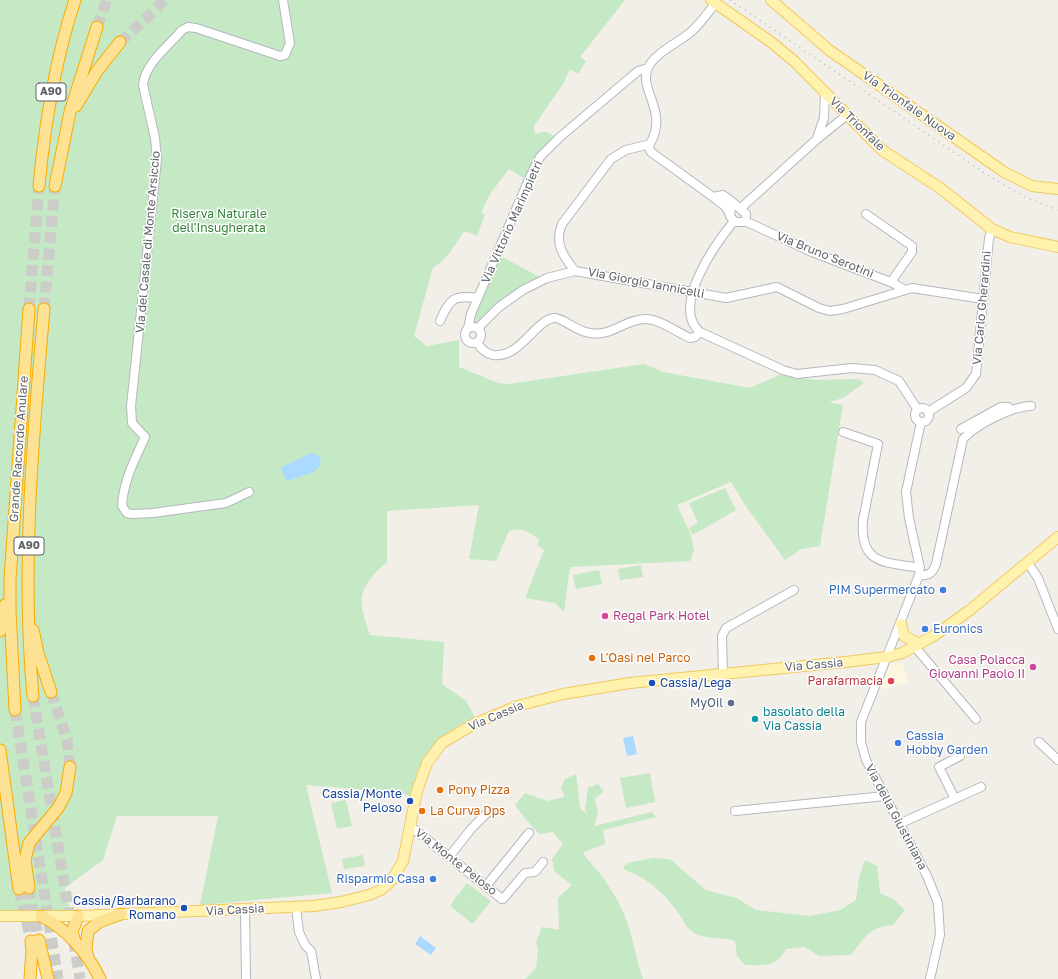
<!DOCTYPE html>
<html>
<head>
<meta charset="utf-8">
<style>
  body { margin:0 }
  canvas { display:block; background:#f1efe8 }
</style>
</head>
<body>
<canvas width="1058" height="979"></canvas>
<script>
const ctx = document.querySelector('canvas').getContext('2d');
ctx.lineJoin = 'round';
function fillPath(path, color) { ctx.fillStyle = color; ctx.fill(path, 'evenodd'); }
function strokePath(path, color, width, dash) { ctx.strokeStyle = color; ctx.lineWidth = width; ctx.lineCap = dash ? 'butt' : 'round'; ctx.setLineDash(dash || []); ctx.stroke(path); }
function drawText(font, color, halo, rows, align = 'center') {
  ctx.font = font + ' "Golos Text",sans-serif'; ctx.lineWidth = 3; ctx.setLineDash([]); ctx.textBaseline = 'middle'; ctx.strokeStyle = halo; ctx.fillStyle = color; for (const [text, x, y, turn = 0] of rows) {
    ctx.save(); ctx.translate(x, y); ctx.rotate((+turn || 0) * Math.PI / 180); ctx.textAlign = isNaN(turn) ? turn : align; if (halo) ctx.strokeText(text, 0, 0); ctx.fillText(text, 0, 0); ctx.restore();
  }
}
const commercial = new Path2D(`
  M 891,663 L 902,663 L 908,682 L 879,690 Z`);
const green = new Path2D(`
  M 0,0 L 625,0 L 580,57 L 586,61 L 578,74 L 570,69 L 563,84 L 534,126 L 535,135 C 543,130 546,131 554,136 L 543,149 L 525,179 L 509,169 L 490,194 L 481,212 L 485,215 L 477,236 L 464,231 C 456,243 447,261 433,267 L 414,336 L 427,346 L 459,340 L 459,367 L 498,383 L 509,384 L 644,364 L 663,372 L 750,388 L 779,375 L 816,380 L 858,379 L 864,383 L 843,398 L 829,402 L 843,405 L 820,546 L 801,549 L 785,560 L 745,505 L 731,482 L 677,505 L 691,535 L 694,551 L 690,561 L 570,567 L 564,612 L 555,603 L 525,598 L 544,550 L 537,545 L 540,540 C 528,532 524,527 509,531 L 496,561 L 469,559 L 479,505 L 387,511 L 387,562 C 357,589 357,598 370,635 L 444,642 L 442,684 L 466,701 L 475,717 C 436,736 420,752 410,797 L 401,793 L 306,785 L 332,893 L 200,905 L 218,816 L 117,816 L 103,860 L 65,888 L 70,911 L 0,914 Z
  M 500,256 L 540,277 L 505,299 L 474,325 L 472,324 L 473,319 Z
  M 725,488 L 736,510 L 693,535 L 689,528 L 698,523 L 689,503 Z
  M 641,565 L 643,577 L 620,580 L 618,569 Z
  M 599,570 L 602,584 L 576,589 L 573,575 Z
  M 650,773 L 655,802 L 626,808 L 620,778 Z
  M 576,774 L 580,808 L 587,814 L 585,808 L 588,788 L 598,784 L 604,792 L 595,798 L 598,814 L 594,826 L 652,812 L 656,817 L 603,830 L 605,844 L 584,852 L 584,855 C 605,878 621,901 630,931 C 635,947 637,963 643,979 L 525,979 L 536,968 L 538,949 L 536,942 L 542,927 L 559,930 L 558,898 L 572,885 L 554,871 L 552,859 L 563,844 L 553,832 L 539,834 L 523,816 L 515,805 L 525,793 L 547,801 L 565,797 L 561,789 L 565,779 Z
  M 346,800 L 352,826 L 337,829 L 331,803 Z
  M 363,855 L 365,866 L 344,869 L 342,859 Z
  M 653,858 L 670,859 L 706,890 L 736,898 L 756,910 L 810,916 L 840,910 L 856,900 L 859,878 L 865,860 L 877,866 L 880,893 L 893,899 L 905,910 L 893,925 C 869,927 865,937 851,955 L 819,956 L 805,947 L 786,949 C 776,968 764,965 745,965 L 737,956 L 735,941 C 721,936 701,941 689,929 C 685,925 682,918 679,914 C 666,895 647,877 625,870 L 623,867 L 628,863 Z
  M 467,883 L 491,901 L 482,912 L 459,894 Z
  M 458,894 L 482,912 L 473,924 L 450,906 Z`);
const water = new Path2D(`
  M 312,453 L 317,455 L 321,460 L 320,465 L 314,472 L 287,481 L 281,469 L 282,467 Z
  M 633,736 L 637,754 L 627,756 L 623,738 Z
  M 420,936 L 436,948 L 431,955 L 415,944 Z`);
const highwayTunnel = new Path2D(`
  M 97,27 L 107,0
  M 120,42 L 154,11 L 164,0
  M 29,309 L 39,186
  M 44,309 L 55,186
  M 51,692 L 67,739 L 70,767
  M 33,696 L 80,979
  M 15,710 L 58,979
  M 29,888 L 39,940
  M 19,889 L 31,941`);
const minor = new Path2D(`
  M 817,138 L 824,118 L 825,92
  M 650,144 L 649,148 L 651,152 L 713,197
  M 736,205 L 746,214 L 746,219 L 744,222 L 735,222 L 730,216 L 731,208 Z
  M 741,208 L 816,140 L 847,115
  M 729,213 L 726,207 L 713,197 L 723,195 L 736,205
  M 866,214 L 912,246 L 912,252 L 891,282
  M 734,221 C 716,243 670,307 700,332 L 783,370 L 797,374 L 852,368 L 875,370 L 899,381 L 918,410
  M 745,221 L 812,252 L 893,283 L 905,290
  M 575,271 C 563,256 554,243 562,224 L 611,159 L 626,150 L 650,144 C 669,111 638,90 648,68 C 654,53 680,42 692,31 C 701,23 708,12 716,3
  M 440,321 C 450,298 454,295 478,298
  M465 335a8 8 0 1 1 16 0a8 8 0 1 1-16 0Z
  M 468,328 L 471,314 L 529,179 L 540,157 L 560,137 L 638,71 L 648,68
  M 478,328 L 499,307 L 523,290 L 547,278 L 575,271 L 726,298 L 777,287 L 819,308 L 830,311 L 843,309 L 912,288 L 983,299
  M 477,342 C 480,348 485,353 493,355 C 520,359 535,320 554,318 C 562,317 577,332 590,333 C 612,337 625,319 645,319 C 660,319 676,332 690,338 L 695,337 L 700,332
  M915 415a7 7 0 1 1 14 0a7 7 0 1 1-14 0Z
  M 928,412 L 966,388 L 976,374 L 989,238 L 992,229
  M 921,422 L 906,492 L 909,518 L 920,568 L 919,575 L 861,722 L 861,742 L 866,760 L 927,876 L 938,903 L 940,935 L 930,979
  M 961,429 L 1001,407 L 1008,407 L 1011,410
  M 843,432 L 878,444 L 863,520 C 859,565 885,562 920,568
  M 249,492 L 226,503 L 153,513 L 132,514 L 127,513 L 122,506 C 123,482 135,459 145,437 L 132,423 L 131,406 L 157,159 L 155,138 L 143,85 C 145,63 169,46 182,30 L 188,27 L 196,28 L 280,56 L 285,55 L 290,43 L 283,0
  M 1028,563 L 1038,578 L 1058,629
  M 919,575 C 929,576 933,573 936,564 L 963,439 C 975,425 1013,406 1031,406
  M 915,647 L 976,719
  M 723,673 L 722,636 L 726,628 L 794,590
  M 1039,742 L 1058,760
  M 955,799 L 939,767 L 960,756
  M 735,811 L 885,796
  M 899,824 L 981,787
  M 410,826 L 502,899 L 503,899 L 525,873 L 535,872 L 543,862
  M 449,857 L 471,829 L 488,812 L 491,812
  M 486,886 L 529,833
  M 296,907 L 299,932 L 305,945 L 311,951 L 316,979
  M 245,909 L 246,979`);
const major = new Path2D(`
  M 711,0 L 771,42 L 794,61 L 882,150 L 940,188 L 992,229 L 1010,237 L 1058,247
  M 771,0 L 829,50 L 1004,172 L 1032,186 L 1058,189
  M 901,624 L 904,636 L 920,644
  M 0,916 L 78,916 L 314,906 L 341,902 L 369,895 L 381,890 L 392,880 L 403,861 L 417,791 L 427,763 L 442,743 L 474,724 L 517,706 L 563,694 L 630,683 L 845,662 L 887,657 L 902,653 L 935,635 L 970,610 L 1058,537`);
const highway = new Path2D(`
  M 76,106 L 97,71 L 120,42
  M 39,186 C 45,122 55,60 75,0
  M 55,186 L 70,112 L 97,27
  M 33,630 L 38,653 L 51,692
  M 0,631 L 5,605
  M 33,696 C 21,568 33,437 44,309
  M 15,710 L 10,611 L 10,579 L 29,309
  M 0,750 L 19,889
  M 29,888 L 25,860 L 29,843 L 58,808 L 66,793 L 70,767
  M 41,916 C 66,928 88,953 100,979
  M 39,940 L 48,979
  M 75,942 L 72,932 L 78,916
  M 88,958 L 86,948 L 88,931 L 99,922 L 121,914
  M 30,979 L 32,950 L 31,941`);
const rail = new Path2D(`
  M 730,0 L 989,176 L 1025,197 L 1058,210`);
const markers = [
  [943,590,4,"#3f7fe0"],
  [605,616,4,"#d1479c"],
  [925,629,4,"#3f7fe0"],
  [592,658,4,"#e8710a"],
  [1033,667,4,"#d1479c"],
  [891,681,4,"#e0444e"],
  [652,683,4,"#1a4fb4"],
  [731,703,4,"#5c6f8a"],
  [755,719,4,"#0f9aa8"],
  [898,743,4,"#3f7fe0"],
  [440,790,4,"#e8710a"],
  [410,801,4,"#1a4fb4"],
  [422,811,4,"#e8710a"],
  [433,879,4,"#3f7fe0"],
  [184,908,4,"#1a4fb4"]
];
const shields = [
  [51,92,30],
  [29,546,30]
];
const shieldNames = [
  ["A90",51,92],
  ["A90",29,546]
];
const streetNames = [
  ["Via Trionfale Nuova",909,106,35],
  ["Via Trionfale",857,124,44],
  ["Via Vittorio Marimpietri",512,222,-66],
  ["Via del Casale di Monte Arsiccio",148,242,-85],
  ["Via Bruno Serotini",825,255,22],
  ["Via Giorgio Iannicelli",646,283,11],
  ["Via Carlo Gherardini",982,308,-85],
  ["Grande Raccordo Anulare",19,449,-86],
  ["Via Cassia",814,665,-5],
  ["Via Cassia",496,716,-23],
  ["Via della Giustiniana",896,817,62],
  ["Via Monte Peloso",456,862,38],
  ["Via Cassia",235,910,-3]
];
const parkNames = [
  ["Riserva Naturale",219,214],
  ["dell'Insugherata",219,228]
];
const shopNames = [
  ["PIM Supermercato",935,590],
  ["Euronics",933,629,"left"],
  ["Cassia",906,736,"left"],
  ["Hobby Garden",906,750,"left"],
  ["Risparmio Casa",425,879]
];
const hotelNames = [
  ["Regal Park Hotel",613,616],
  ["Casa Polacca",1025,660,"right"],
  ["Giovanni Paolo II",1025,674,"right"]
];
const foodNames = [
  ["L'Oasi nel Parco",600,658],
  ["Pony Pizza",448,790],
  ["La Curva Dps",430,811]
];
const healthNames = [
  ["Parafarmacia",883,681]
];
const transitNames = [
  ["Cassia/Lega",660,683,"left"],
  ["Cassia/Monte",402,794],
  ["Peloso",402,808],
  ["Cassia/Barbarano",176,901],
  ["Romano",176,915]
];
const serviceNames = [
  ["MyOil",723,703]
];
const cultureNames = [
  ["basolato della",763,712],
  ["Via Cassia",763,726]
];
fillPath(commercial, '#fef7e0');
fillPath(green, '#c5e8c5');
fillPath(water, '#aadaff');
strokePath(highwayTunnel, '#ccccc8', 11, [11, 5.5]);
strokePath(minor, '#b5b8bc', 10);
strokePath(major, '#f2c960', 12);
strokePath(highway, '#f9ab00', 13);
strokePath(minor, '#fff', 8);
strokePath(major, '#fff2af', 10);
strokePath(highway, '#fde293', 11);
strokePath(rail, '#b6b7b8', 1.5, [1, 5]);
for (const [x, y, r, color] of markers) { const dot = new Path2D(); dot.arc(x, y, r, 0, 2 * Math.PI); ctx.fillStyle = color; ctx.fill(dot); strokePath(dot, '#fff', 1.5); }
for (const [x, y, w] of shields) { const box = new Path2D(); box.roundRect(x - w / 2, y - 9, w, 18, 3); ctx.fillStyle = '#fff'; ctx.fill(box); strokePath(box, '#5f6368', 1); }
drawText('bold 11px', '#5f6368', null, shieldNames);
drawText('12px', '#5f6368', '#fff', streetNames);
drawText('12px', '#348238', '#fff', parkNames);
drawText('12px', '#366cbe', '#fff', shopNames, 'right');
drawText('12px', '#b23c85', '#fff', hotelNames, 'left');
drawText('12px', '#c56008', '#fff', foodNames, 'left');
drawText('12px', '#be3a42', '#fff', healthNames, 'right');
drawText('12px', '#164399', '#fff', transitNames, 'right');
drawText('12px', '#4e5e75', '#fff', serviceNames, 'right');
drawText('12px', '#0d838f', '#fff', cultureNames, 'left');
</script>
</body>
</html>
